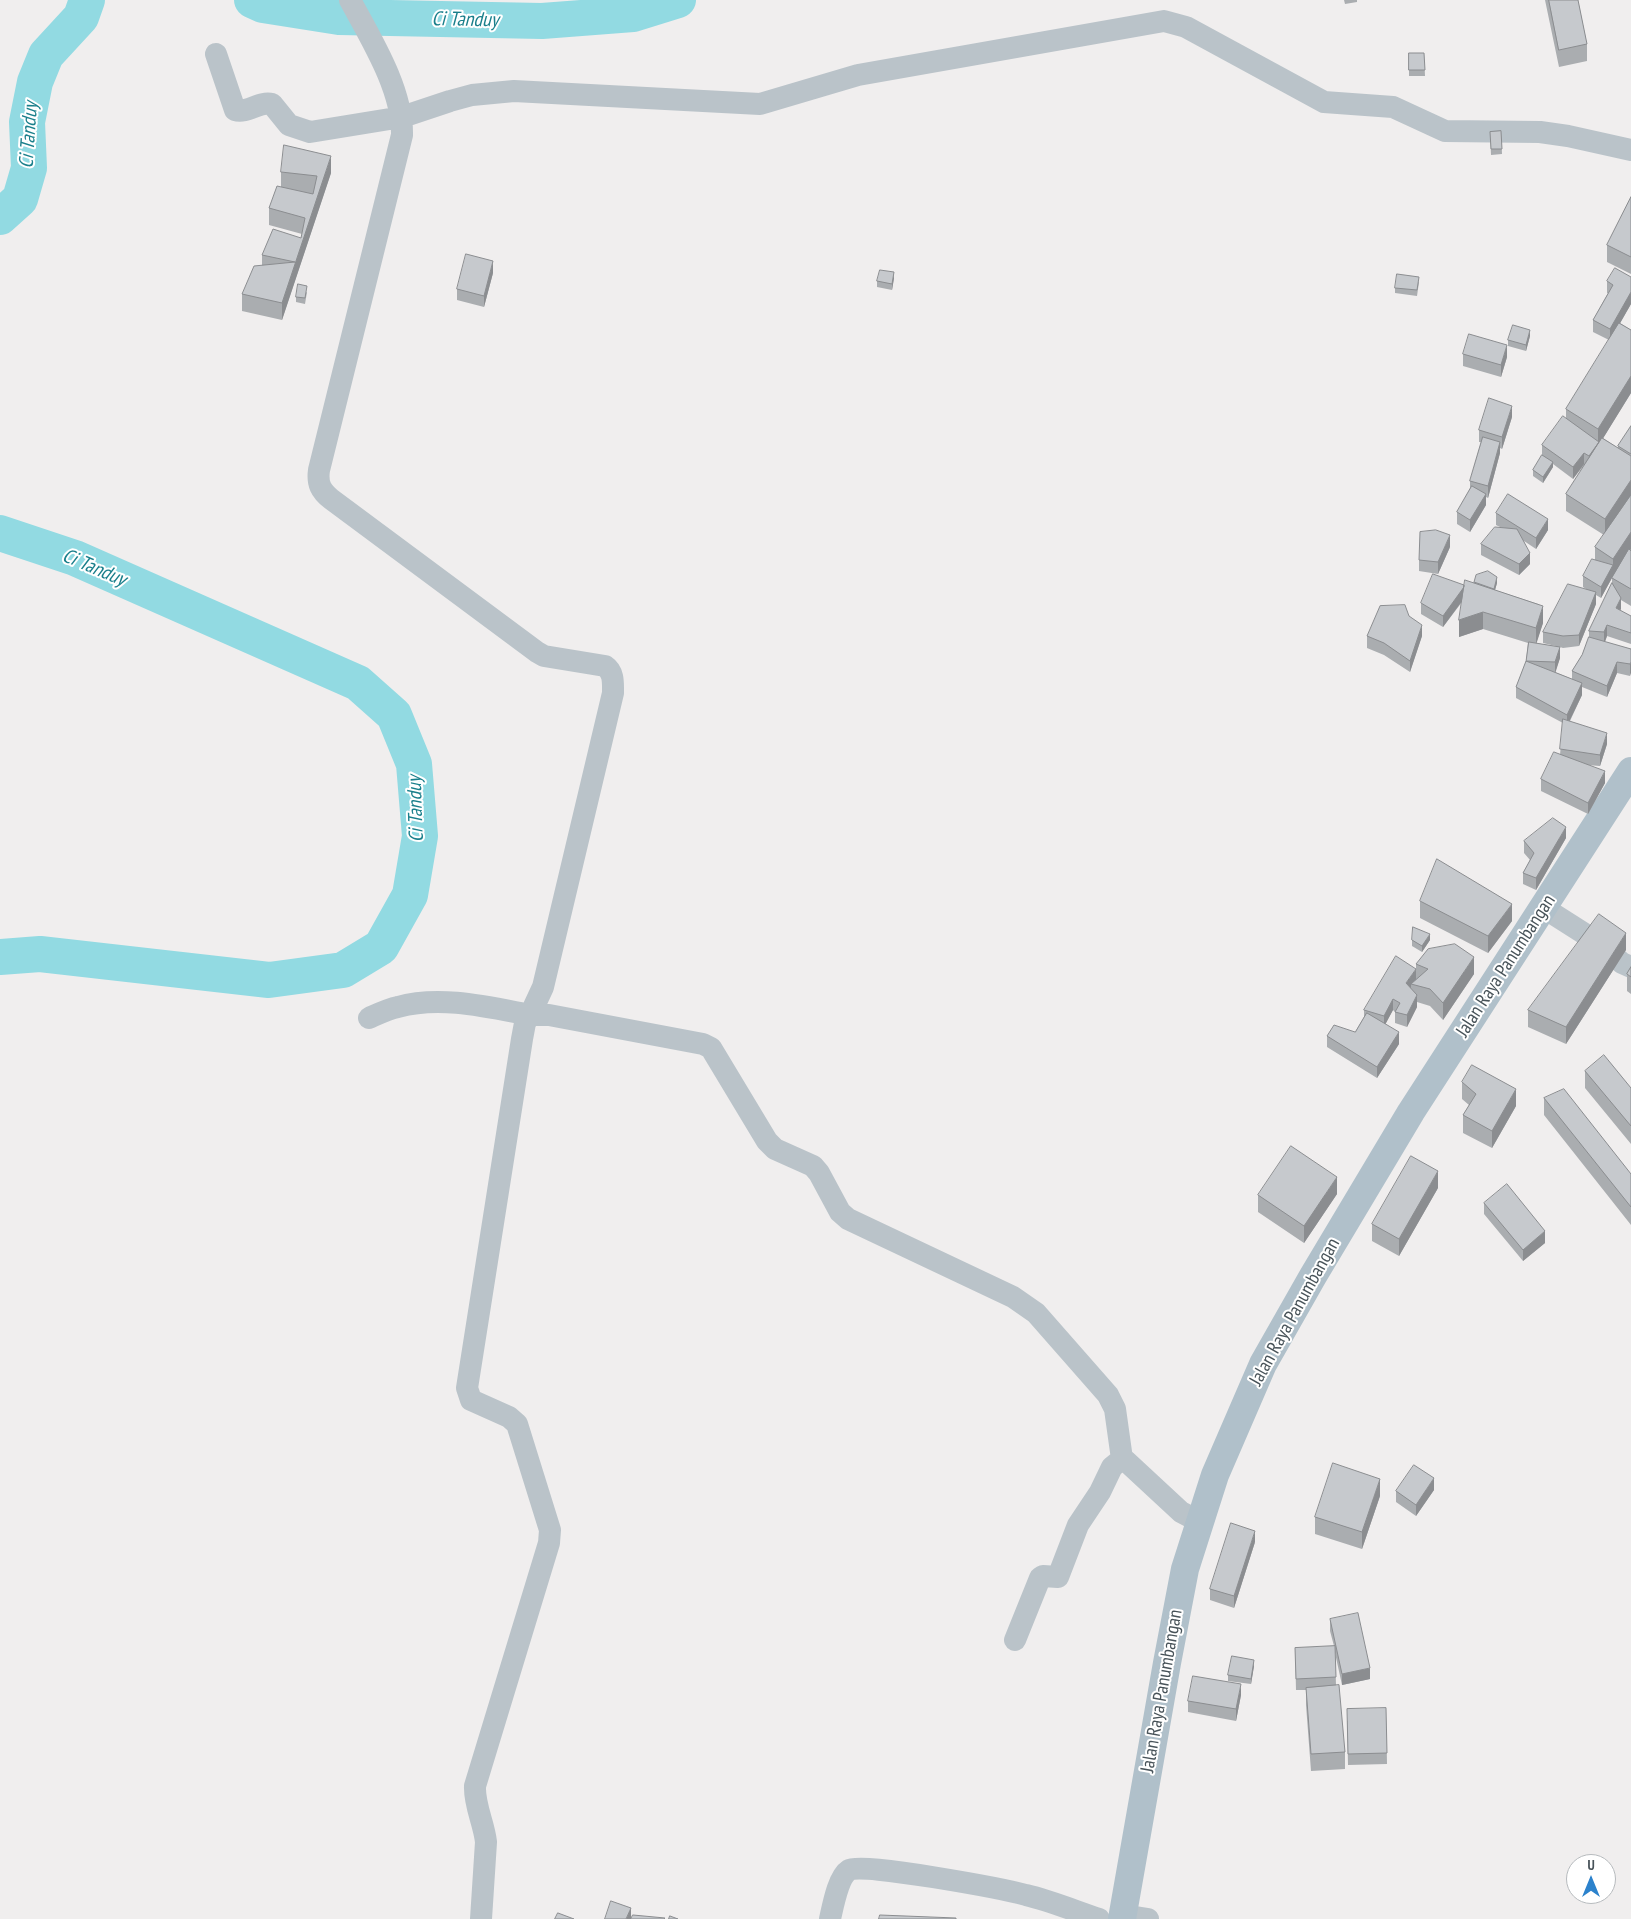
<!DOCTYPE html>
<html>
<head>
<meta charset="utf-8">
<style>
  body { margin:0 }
  #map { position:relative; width:1631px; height:1919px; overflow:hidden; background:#f0eeee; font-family:"PT Sans Narrow",sans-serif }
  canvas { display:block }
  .north { position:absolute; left:1566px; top:1854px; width:50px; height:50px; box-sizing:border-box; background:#fff; border:1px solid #b6babd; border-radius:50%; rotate:0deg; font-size:14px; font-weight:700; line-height:20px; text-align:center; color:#485359 }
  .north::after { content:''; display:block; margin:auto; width:18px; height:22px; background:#2c82cc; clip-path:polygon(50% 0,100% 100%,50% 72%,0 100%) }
</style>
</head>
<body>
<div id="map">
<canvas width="1631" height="1919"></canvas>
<div class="north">U</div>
</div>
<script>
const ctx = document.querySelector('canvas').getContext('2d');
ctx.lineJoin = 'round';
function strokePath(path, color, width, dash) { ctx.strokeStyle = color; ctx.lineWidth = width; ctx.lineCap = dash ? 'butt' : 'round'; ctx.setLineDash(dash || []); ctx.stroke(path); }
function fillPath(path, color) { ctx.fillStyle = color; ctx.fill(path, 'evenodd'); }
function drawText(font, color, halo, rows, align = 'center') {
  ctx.font = font + ' "PT Sans Narrow",sans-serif'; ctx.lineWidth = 4; ctx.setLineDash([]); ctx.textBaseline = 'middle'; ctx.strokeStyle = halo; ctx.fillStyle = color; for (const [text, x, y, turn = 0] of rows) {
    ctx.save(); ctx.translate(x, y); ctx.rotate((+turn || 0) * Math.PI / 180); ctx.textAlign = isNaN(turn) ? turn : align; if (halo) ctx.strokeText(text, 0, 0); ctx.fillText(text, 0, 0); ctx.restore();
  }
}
const river = new Path2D(`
  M 252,0 L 263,5 L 339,17 L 542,21 L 633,14 L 678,0
  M 0,217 L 20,199 L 29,168 L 27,122 L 35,82 L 46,55 L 81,17 L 87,0
  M 0,533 L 75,558 L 358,683 L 394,715 L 414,764 L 420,836 L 410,895 L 381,947 L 343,970 L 269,980 L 40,954 L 0,957`);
const minor = new Path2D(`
  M 350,0 C 371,39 403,90 402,135 L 319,470 C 317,484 321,491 331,499 L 537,652 L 544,656 L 605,666 C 614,672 613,683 613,693 L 543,987 L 530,1015 L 549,1015 L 703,1044 L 711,1048 L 767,1141 L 775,1149 L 813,1166 L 819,1173 L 840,1212 L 848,1219 L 1013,1297 L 1036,1313 L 1108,1395 L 1115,1409 L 1122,1459
  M 216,54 L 235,110 C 247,114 259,101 272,104 L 289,125 L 310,132 L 402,117 L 450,101 L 472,95 L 514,91 L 760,104 L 858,75 L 1164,21 L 1186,27 L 1324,102 L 1393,107 L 1445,131 L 1540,132 L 1568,136 L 1631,150
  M 1544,908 L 1599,943 L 1622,963 L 1631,967
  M 369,1018 C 378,1014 388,1009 398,1007 C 440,995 488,1007 530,1015 L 525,1023 L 522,1039 L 467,1388 L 471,1400 L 509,1417 L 517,1424 L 550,1530 L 549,1543 L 475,1786 C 474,1805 484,1823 486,1842 L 481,1919
  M 1015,1640 L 1040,1578 L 1043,1576 L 1058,1577 L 1078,1525 L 1100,1492 L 1112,1467 L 1122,1459 L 1126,1461 L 1181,1512 L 1200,1522
  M 1123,1915 L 1148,1919
  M 830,1919 C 833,1906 838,1877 849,1870 C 861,1862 1004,1889 1026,1895 C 1051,1901 1075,1911 1099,1919`);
const major = new Path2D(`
  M 1122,1919 L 1167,1663 L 1185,1569 L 1215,1475 L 1263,1364 L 1313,1276 L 1411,1112 L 1631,771`);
const wall = new Path2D(`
  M 1344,0 L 1357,0 L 1357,2 L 1345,4 Z
  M 1545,0 L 1578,0 L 1587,44 L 1587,61 L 1559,67 Z
  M 1409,53 L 1424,53 L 1425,76 L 1409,76 Z
  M 1501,131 L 1502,154 L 1491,155 L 1490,132 Z
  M 281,172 L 331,173 L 282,320 L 242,311 L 242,294 L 262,266 L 262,255 L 301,238 L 302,234 L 269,225 L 269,208 L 281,187 Z
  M 1631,197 L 1631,274 L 1607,262 L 1607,245 Z
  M 493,273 L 484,307 L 457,300 L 457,289 Z
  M 1631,277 L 1631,304 L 1620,323 L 1631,330 L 1631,393 L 1603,438 L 1618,448 L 1618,446 L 1631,426 L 1631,606 L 1621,600 L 1620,611 L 1631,616 L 1631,644 L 1607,636 L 1605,642 L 1631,649 L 1630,676 L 1617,673 L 1607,697 L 1582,687 L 1582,695 L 1570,721 L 1607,744 L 1600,766 L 1587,765 L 1605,783 L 1588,814 L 1541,791 L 1541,779 L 1560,755 L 1563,723 L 1516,698 L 1516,687 L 1526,661 L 1528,643 L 1483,629 L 1459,637 L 1462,602 L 1443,627 L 1421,614 L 1421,603 L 1464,585 L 1474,582 L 1497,583 L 1495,590 L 1538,604 L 1543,623 L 1536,643 L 1560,647 L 1543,643 L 1543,632 L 1586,589 L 1583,587 L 1583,576 L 1595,560 L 1595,547 L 1604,535 L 1566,511 L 1566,494 L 1585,464 L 1573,479 L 1553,464 L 1553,467 L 1543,483 L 1533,476 L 1533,470 L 1542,455 L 1542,445 L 1566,418 L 1566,409 L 1609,340 L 1593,332 L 1593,320 L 1608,293 L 1607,293 L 1607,281 ZM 1612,578 L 1612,583 L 1589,631 L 1589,637 L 1582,655 L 1572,671 L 1572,679 L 1555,672 L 1560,658 L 1560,647 L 1563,648 L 1579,646 L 1596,604 L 1596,595 L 1601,598 Z
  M 894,278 L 892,290 L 877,287 L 877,281 Z
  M 1419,282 L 1417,296 L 1395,293 L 1395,288 Z
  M 307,292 L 305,304 L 296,302 L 296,297 Z
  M 1530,336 L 1526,351 L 1508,346 L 1508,340 Z
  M 1463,354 L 1507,357 L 1501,377 L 1463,366 Z
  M 1512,417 L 1502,449 L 1500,448 L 1500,453 L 1488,498 L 1486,497 L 1486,505 L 1470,532 L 1457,524 L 1457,512 L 1470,489 L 1470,481 L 1481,442 L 1479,442 L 1479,430 Z
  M 1496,513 L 1548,530 L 1536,549 L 1524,541 L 1530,564 L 1519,575 L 1481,555 L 1481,544 L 1502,528 L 1496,525 Z
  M 1450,547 L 1438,574 L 1419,571 L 1419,560 Z
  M 1409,616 L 1422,636 L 1410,672 L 1384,655 L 1367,648 L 1367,636 Z
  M 1566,838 L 1536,890 L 1523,884 L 1523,873 L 1530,860 L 1524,853 L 1524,841 Z
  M 1420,901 L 1512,921 L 1488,953 L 1420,918 Z
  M 1412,940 L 1430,940 L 1422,952 L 1412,946 Z
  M 1626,950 L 1566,1044 L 1528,1027 L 1528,1010 Z
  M 1416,964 L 1474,974 L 1443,1020 L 1430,1006 L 1417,1002 L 1417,1007 L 1407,1027 L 1395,1023 L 1395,1012 L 1393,1010 L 1385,1024 L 1399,1044 L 1377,1078 L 1327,1047 L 1327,1036 L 1355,1032 L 1364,1017 L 1364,1010 L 1416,979 Z
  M 1631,967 L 1631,994 L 1627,991 L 1627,974 Z
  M 1585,1071 L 1631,1088 L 1631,1144 L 1585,1088 Z
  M 1462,1082 L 1516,1106 L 1492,1148 L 1463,1133 L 1463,1115 L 1469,1105 L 1462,1099 Z
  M 1544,1098 L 1631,1174 L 1631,1225 L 1544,1115 Z
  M 1438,1188 L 1399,1256 L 1372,1241 L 1372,1224 Z
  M 1337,1194 L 1304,1243 L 1258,1212 L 1258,1195 Z
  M 1484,1203 L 1545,1243 L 1523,1261 L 1484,1214 Z
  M 1434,1490 L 1416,1516 L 1396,1502 L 1396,1491 Z
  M 1380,1496 L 1362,1549 L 1315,1534 L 1315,1517 Z
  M 1255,1542 L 1234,1608 L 1210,1600 L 1210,1589 Z
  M 1330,1619 L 1370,1679 L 1342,1685 L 1335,1653 L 1336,1685 L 1345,1752 L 1345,1769 L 1311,1771 L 1306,1705 L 1306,1690 L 1296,1690 L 1295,1648 L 1334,1646 L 1330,1631 Z
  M 1254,1666 L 1251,1684 L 1228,1681 L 1228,1675 Z
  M 1241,1695 L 1236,1721 L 1188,1712 L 1188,1701 Z
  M 1386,1708 L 1387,1764 L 1348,1765 L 1347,1721 Z`);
const shadedWall = new Path2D(`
  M 331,156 L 331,173 L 282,320 L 282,303 Z
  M 493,261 L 493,273 L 484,307 L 484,296 Z
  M 894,272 L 894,278 L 892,290 L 892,284 Z
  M 1631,292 L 1631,304 L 1610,341 L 1610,329 Z
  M 1530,330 L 1530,336 L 1526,351 L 1526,345 Z
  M 1507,345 L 1507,357 L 1501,377 L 1501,365 Z
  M 1631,376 L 1631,393 L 1599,445 L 1589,467 L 1589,456 L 1598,443 L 1598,429 Z
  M 1512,406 L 1512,417 L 1502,449 L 1502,437 Z
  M 1500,442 L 1500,453 L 1488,498 L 1488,486 Z
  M 1584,453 L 1584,464 L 1573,479 L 1573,467 Z
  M 1553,462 L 1553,467 L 1543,483 L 1543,477 Z
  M 1631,480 L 1631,497 L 1605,536 L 1605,519 Z
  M 1486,494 L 1486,505 L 1470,532 L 1470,520 Z
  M 1548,519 L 1548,530 L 1536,549 L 1536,538 Z
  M 1631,532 L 1631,549 L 1613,576 L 1601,598 L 1601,587 L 1613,565 L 1613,559 Z
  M 1450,535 L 1450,547 L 1438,574 L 1438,562 Z
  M 1530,553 L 1530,564 L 1519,575 L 1519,564 Z
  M 1497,577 L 1497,583 L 1491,604 L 1491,599 Z
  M 1465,585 L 1465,597 L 1443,627 L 1443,616 Z
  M 1596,592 L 1596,604 L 1579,646 L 1579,635 Z
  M 1621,598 L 1621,609 L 1616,620 L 1616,608 Z
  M 1543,606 L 1543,623 L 1536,645 L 1536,628 Z
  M 1483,612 L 1483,629 L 1459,637 L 1459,620 Z
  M 1422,625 L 1422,636 L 1410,672 L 1410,661 Z
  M 1607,625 L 1607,636 L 1604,644 L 1604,632 Z
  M 1560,647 L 1560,658 L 1555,674 L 1555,662 Z
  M 1617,662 L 1617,673 L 1607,697 L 1607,686 Z
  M 1631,662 L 1631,673 L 1630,676 L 1630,664 Z
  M 1582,683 L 1582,695 L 1567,726 L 1567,715 Z
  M 1607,733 L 1607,744 L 1600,766 L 1600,755 Z
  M 1605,771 L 1605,783 L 1588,814 L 1588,803 Z
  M 1566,827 L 1566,838 L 1536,890 L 1536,878 Z
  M 1512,904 L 1512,921 L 1488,953 L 1488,936 Z
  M 1626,933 L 1626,950 L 1566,1044 L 1566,1027 Z
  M 1430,934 L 1430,940 L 1422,952 L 1422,946 Z
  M 1474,957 L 1474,974 L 1443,1020 L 1443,1003 Z
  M 1416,969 L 1416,981 L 1411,984 L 1411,988 L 1406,995 L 1406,983 Z
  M 1417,995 L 1417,1007 L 1407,1027 L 1407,1015 Z
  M 1393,999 L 1393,1010 L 1384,1027 L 1384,1016 Z
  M 1399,1032 L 1399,1044 L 1377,1078 L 1377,1067 Z
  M 1516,1089 L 1516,1106 L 1492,1148 L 1492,1131 Z
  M 1438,1171 L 1438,1188 L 1399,1256 L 1399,1239 Z
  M 1337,1177 L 1337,1194 L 1304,1243 L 1304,1226 Z
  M 1545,1231 L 1545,1243 L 1523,1261 L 1523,1250 Z
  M 1434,1478 L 1434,1490 L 1416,1516 L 1416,1505 Z
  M 1380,1479 L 1380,1496 L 1362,1549 L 1362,1532 Z
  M 1255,1531 L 1255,1542 L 1234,1608 L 1234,1596 Z
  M 1254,1660 L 1254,1666 L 1251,1684 L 1251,1679 Z
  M 1370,1668 L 1370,1679 L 1342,1685 L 1342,1674 Z
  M 1241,1684 L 1241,1695 L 1236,1721 L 1236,1709 Z
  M 631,1908 L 631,1919 L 626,1919 Z`);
const building = new Path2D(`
  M 1549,0 L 1578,0 L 1587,44 L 1559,50 Z
  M 1409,53 L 1424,53 L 1425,70 L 1409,70 Z
  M 1501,131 L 1502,149 L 1491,149 L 1490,132 Z
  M 284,145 L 331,156 L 282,303 L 242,294 L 254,266 L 295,262 L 262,255 L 273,229 L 301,238 L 305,218 L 269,208 L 277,186 L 313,194 L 317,176 L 281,172 Z
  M 1631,197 L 1631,257 L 1607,245 Z
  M 466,254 L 493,261 L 484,296 L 457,289 Z
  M 1615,268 L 1631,277 L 1631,292 L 1610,329 L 1593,320 L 1613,285 L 1607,281 Z
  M 880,270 L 894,272 L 892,284 L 877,281 Z
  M 1397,274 L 1419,277 L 1417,290 L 1395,288 Z
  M 298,284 L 307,286 L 305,298 L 296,297 Z
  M 1619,323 L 1631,330 L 1631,376 L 1598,429 L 1566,409 Z
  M 1513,325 L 1530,330 L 1526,345 L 1508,340 Z
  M 1469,334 L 1507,345 L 1501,365 L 1463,354 Z
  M 1489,398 L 1512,406 L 1502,437 L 1479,430 Z
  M 1563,416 L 1599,442 L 1589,456 L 1584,453 L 1573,467 L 1542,445 Z
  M 1631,426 L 1631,454 L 1618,446 Z
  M 1483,437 L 1500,442 L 1488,486 L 1470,481 Z
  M 1602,438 L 1631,456 L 1631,480 L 1605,519 L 1566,494 Z
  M 1542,455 L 1553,462 L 1543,477 L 1533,470 Z
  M 1472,486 L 1486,494 L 1470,520 L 1457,512 Z
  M 1508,494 L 1548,519 L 1536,538 L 1496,513 Z
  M 1631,495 L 1631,532 L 1613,559 L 1595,547 Z
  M 1495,527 L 1517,529 L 1530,553 L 1519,564 L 1481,544 Z
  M 1436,530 L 1450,535 L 1438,562 L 1419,560 L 1420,532 Z
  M 1629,549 L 1631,551 L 1631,589 L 1612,578 Z
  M 1592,559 L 1613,565 L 1601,587 L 1583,576 Z
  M 1488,571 L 1497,577 L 1494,589 L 1474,582 L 1476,575 Z
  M 1433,574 L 1464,585 L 1464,587 L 1443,616 L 1421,603 Z
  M 1465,580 L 1543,606 L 1536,628 L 1483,612 L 1459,620 Z
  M 1612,583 L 1621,598 L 1616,608 L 1631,616 L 1631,633 L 1607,625 L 1604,632 L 1589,631 Z
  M 1568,584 L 1596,592 L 1579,635 L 1563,636 L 1543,632 Z
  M 1405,605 L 1409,616 L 1422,625 L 1410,661 L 1384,643 L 1367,636 L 1380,606 Z
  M 1589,637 L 1631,649 L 1631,662 L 1630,664 L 1617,662 L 1607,686 L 1572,671 L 1582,655 Z
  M 1529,642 L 1560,647 L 1555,662 L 1526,661 L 1582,683 L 1567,715 L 1516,687 L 1526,661 Z
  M 1563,719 L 1607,733 L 1600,755 L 1560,749 Z
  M 1554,752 L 1605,771 L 1588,803 L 1541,779 Z
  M 1553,818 L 1566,827 L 1536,878 L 1523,873 L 1534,853 L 1524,841 Z
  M 1437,859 L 1512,904 L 1488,936 L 1420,901 Z
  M 1599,914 L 1626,933 L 1566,1027 L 1528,1010 Z
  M 1413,927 L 1430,934 L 1422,946 L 1412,940 Z
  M 1455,944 L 1474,957 L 1443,1003 L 1430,989 L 1411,984 L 1428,969 L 1416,964 L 1428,949 Z
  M 1396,956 L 1416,969 L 1406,983 L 1417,995 L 1407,1015 L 1395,1012 L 1400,1003 L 1393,999 L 1384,1016 L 1364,1010 Z
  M 1631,967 L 1631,977 L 1627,974 Z
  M 1367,1013 L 1399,1032 L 1377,1067 L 1327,1036 L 1334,1025 L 1355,1032 Z
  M 1604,1055 L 1631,1088 L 1631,1126 L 1585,1071 Z
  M 1472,1065 L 1516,1089 L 1492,1131 L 1463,1115 L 1476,1094 L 1462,1082 Z
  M 1564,1089 L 1631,1174 L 1631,1207 L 1544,1098 Z
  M 1291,1146 L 1337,1177 L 1304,1226 L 1258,1195 Z
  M 1411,1156 L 1438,1171 L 1399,1239 L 1372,1224 Z
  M 1507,1184 L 1545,1231 L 1523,1250 L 1484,1203 Z
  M 1333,1463 L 1380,1479 L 1362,1532 L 1315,1517 Z
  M 1414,1465 L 1434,1478 L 1416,1505 L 1396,1491 Z
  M 1231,1523 L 1255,1531 L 1234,1596 L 1210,1589 Z
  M 1358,1613 L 1370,1668 L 1342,1674 L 1330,1619 Z
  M 1335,1646 L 1336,1677 L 1296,1679 L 1295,1648 Z
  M 1232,1656 L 1254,1660 L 1251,1679 L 1228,1675 Z
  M 1193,1676 L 1241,1684 L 1236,1709 L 1188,1701 Z
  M 1339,1685 L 1345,1752 L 1311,1754 L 1306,1688 Z
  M 1386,1708 L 1387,1753 L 1348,1754 L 1347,1709 Z
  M 611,1901 L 631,1908 L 626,1919 L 605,1919 Z
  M 558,1913 L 574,1919 L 555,1919 Z
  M 633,1915 L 665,1918 L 664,1919 L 631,1919 Z
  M 880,1915 L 956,1918 L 956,1919 L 879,1919 Z
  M 670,1916 L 678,1919 L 669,1919 Z`);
const streetNames = [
  ["Jalan Raya Panumbangan",1506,966,-57],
  ["Jalan Raya Panumbangan",1295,1312,-61],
  ["Jalan Raya Panumbangan",1162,1691,-80]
];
const waterNames = [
  ["Ci Tanduy",465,20,1],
  ["Ci Tanduy",29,135,-86],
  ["Ci Tanduy",94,568,23],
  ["Ci Tanduy",416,809,-92]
];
strokePath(river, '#92dae2', 36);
strokePath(minor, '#bac3c9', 22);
strokePath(major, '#b0c0ca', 28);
fillPath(wall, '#aaadb0');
fillPath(shadedWall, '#8b8d90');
fillPath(building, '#c6c9cd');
strokePath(building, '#8b8d90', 1);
drawText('19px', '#485359', '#fff', streetNames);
drawText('italic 20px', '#1a7f8b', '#fff', waterNames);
</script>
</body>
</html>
